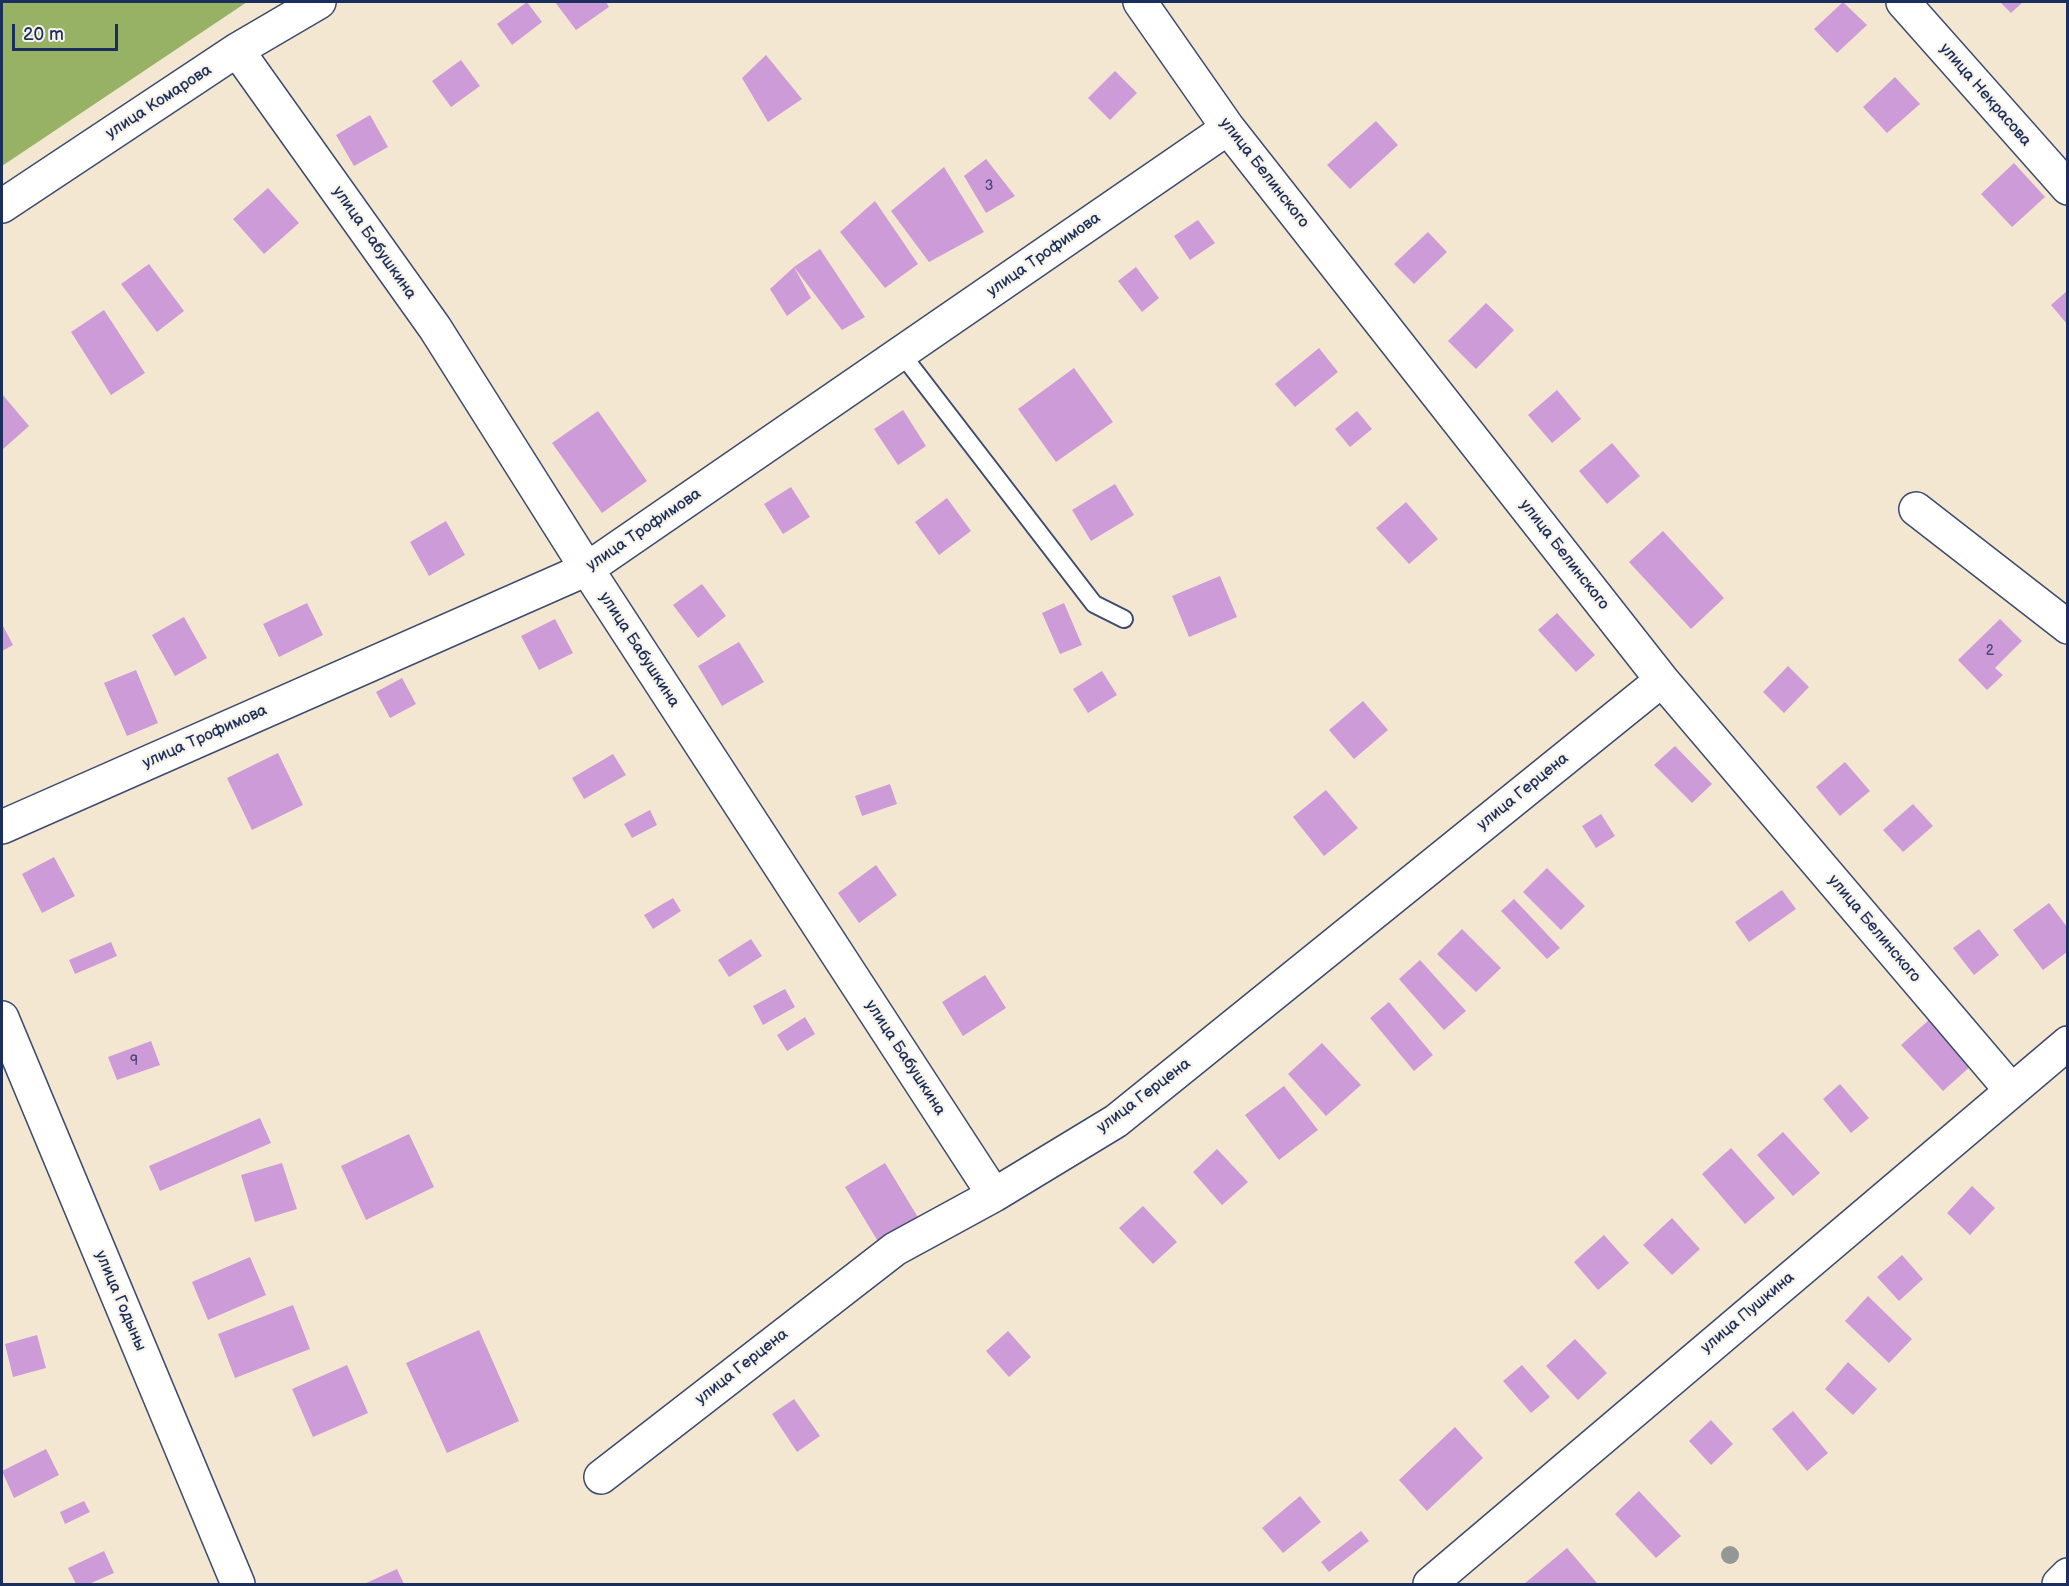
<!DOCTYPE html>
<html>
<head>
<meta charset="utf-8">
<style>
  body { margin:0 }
  #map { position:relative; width:2069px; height:1586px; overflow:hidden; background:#f4e7d2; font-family:"Balsamiq Sans",sans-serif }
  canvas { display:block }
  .frame { position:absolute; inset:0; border:3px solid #1b2f5e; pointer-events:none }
  .scale { position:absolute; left:12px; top:24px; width:106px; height:27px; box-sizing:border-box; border:3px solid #1b2f5e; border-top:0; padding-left:8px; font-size:18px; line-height:21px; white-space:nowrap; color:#1b2f5e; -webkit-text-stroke:4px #f7f3e8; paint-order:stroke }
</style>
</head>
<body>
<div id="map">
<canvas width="2069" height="1586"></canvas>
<div class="frame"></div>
<div class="scale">20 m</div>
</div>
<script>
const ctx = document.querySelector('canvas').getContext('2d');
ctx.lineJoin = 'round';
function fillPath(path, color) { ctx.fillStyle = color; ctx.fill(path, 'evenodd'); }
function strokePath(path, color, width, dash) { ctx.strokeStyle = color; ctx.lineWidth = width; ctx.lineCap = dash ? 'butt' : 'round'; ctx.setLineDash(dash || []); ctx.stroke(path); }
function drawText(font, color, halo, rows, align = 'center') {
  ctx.font = font + ' "Balsamiq Sans",sans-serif'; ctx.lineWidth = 4.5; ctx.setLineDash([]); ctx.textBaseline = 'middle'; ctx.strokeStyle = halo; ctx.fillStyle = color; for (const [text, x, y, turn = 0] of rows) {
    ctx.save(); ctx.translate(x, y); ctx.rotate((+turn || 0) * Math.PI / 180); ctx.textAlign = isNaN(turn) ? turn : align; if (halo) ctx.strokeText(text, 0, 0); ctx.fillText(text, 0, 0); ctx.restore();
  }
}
const forest = new Path2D(`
  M 2,2 L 247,2 L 2,166 Z`);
const building = new Path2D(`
  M 527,2 L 542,22 L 512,45 L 497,24 Z
  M 555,2 L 606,2 L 609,7 L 576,30 Z
  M 1843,2 L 1867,25 L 1837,53 L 1814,29 Z
  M 2000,2 L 2023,2 L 2011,13 Z
  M 766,55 L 802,99 L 768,122 L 742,78 Z
  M 461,60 L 480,86 L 451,107 L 432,81 Z
  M 1115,71 L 1137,93 L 1110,120 L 1088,98 Z
  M 1895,77 L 1920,104 L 1887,133 L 1863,107 Z
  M 370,115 L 388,147 L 354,166 L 336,135 Z
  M 1376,121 L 1398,145 L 1350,189 L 1327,165 Z
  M 986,159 L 1015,196 L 986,213 L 964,176 Z
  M 2014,163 L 2045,197 L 2012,227 L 1981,194 Z
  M 944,167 L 984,232 L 929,262 L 891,211 Z
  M 268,188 L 299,223 L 264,254 L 233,219 Z
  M 875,201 L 918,264 L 885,288 L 840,232 Z
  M 1198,220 L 1215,243 L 1190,260 L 1174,236 Z
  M 1428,232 L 1447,252 L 1414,284 L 1394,264 Z
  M 820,249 L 865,317 L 842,330 L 794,267 L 811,298 L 787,316 L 770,289 L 794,267 Z
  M 149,264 L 184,311 L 157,332 L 121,284 Z
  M 1136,267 L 1159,298 L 1142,312 L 1118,281 Z
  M 2067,291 L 2067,324 L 2051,305 Z
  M 1486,303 L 1514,330 L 1476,369 L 1448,341 Z
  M 104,310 L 145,373 L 111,395 L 71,332 Z
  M 1319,348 L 1338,372 L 1295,407 L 1275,384 Z
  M 1074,368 L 1113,422 L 1056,462 L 1018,409 Z
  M 1557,390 L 1581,419 L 1552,443 L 1528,415 Z
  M 2,394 L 29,426 L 2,450 Z
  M 903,410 L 926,446 L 898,465 L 874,429 Z
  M 598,411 L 647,481 L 602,513 L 552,443 Z
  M 1357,411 L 1372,429 L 1350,447 L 1335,429 Z
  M 1612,443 L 1640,476 L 1607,504 L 1579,471 Z
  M 1115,484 L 1134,515 L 1091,541 L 1072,510 Z
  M 791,487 L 810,517 L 783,534 L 764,504 Z
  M 947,498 L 971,531 L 939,555 L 915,522 Z
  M 1406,502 L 1438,539 L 1409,564 L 1376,528 Z
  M 446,521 L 465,555 L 429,576 L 410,542 Z
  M 1663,531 L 1724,598 L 1691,629 L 1629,562 Z
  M 1220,576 L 1237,617 L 1189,637 L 1172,596 Z
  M 702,584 L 726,616 L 698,638 L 673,605 Z
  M 307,603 L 323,635 L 279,657 L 263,624 Z
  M 1064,603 L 1082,645 L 1060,654 L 1042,613 Z
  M 1557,613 L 1595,655 L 1576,672 L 1538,630 Z
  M 184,617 L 207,658 L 175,676 L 152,635 Z
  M 555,619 L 573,653 L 539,670 L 521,636 Z
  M 2000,619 L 2022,641 L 1995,668 L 2003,675 L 1987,690 L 1958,660 Z
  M 2,624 L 13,645 L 2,651 Z
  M 739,642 L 764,682 L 722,706 L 698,666 Z
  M 1788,666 L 1809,687 L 1784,713 L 1763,692 Z
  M 136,670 L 158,723 L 127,736 L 104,683 Z
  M 1102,671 L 1117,695 L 1088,713 L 1073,689 Z
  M 402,678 L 416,704 L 390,718 L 376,692 Z
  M 1363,701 L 1388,730 L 1354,759 L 1329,730 Z
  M 1675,746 L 1712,784 L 1692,803 L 1654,765 Z
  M 278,753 L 303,805 L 252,830 L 227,778 Z
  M 613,754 L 626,775 L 584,799 L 572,778 Z
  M 1845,762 L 1870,791 L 1840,816 L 1816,787 Z
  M 890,784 L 897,804 L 862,816 L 855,796 Z
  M 1326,790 L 1358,828 L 1324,856 L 1293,817 Z
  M 1913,804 L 1933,826 L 1903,852 L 1883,830 Z
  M 650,810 L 657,825 L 632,838 L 624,824 Z
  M 1601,814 L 1615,836 L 1596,848 L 1582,826 Z
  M 54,857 L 75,896 L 42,913 L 22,874 Z
  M 876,865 L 897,895 L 859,923 L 838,893 Z
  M 1547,868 L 1585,906 L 1561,930 L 1523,892 Z
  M 1782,890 L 1796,909 L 1749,942 L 1735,922 Z
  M 673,898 L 681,911 L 653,929 L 644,915 Z
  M 1514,899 L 1560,948 L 1547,959 L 1501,911 Z
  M 2049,903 L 2067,927 L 2067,952 L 2043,970 L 2013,930 Z
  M 1462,929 L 1501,968 L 1476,992 L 1437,954 Z
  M 1979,929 L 1999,955 L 1974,975 L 1953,948 Z
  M 751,939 L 762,956 L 729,977 L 718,960 Z
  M 111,942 L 117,956 L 75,974 L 69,960 Z
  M 1420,960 L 1466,1011 L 1444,1030 L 1399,979 Z
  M 985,975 L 1006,1008 L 963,1036 L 942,1002 Z
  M 785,989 L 795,1007 L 763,1025 L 753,1006 Z
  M 1389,1002 L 1433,1055 L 1414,1071 L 1370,1018 Z
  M 805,1017 L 815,1034 L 787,1051 L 777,1035 Z
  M 1930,1019 L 1972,1065 L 1943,1091 L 1901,1045 Z
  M 151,1041 L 160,1065 L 117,1080 L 108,1057 Z
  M 1322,1043 L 1361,1085 L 1326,1116 L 1288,1074 Z
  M 1840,1084 L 1869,1118 L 1851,1133 L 1823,1099 Z
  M 1284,1086 L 1318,1130 L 1279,1160 L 1245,1115 Z
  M 260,1118 L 271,1143 L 160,1191 L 149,1166 Z
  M 1783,1132 L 1820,1173 L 1793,1196 L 1757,1155 Z
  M 409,1134 L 434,1187 L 366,1220 L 341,1166 Z
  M 1731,1148 L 1775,1198 L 1745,1224 L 1702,1174 Z
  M 1217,1149 L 1248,1182 L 1222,1205 L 1193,1172 Z
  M 282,1163 L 297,1209 L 255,1222 L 241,1175 Z
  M 885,1163 L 919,1219 L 879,1243 L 845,1187 Z
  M 1972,1186 L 1995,1208 L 1970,1235 L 1947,1213 Z
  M 1143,1206 L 1177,1242 L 1153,1264 L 1119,1228 Z
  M 1672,1218 L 1700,1249 L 1672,1275 L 1643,1245 Z
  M 1604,1235 L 1629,1263 L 1598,1290 L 1574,1262 Z
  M 1902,1255 L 1923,1279 L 1899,1301 L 1877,1277 Z
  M 250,1257 L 266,1295 L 208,1320 L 192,1282 Z
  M 1868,1296 L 1912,1339 L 1889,1363 L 1845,1321 Z
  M 293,1305 L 310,1349 L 235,1378 L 218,1334 Z
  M 479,1330 L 519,1421 L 447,1453 L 406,1363 Z
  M 1008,1331 L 1031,1357 L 1009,1377 L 986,1351 Z
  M 37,1335 L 46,1368 L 13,1377 L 5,1344 Z
  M 1575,1339 L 1607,1373 L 1578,1400 L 1546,1366 Z
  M 1848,1362 L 1877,1389 L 1853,1415 L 1825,1389 Z
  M 347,1365 L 368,1413 L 313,1437 L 292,1389 Z
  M 1522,1365 L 1550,1397 L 1531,1413 L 1503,1381 Z
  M 794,1399 L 820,1436 L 797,1452 L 772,1414 Z
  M 1793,1411 L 1828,1453 L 1807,1471 L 1772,1429 Z
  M 1711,1420 L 1733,1444 L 1711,1465 L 1689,1441 Z
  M 1455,1427 L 1483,1458 L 1427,1511 L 1399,1480 Z
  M 46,1449 L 59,1475 L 14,1498 L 2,1471 Z
  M 1639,1491 L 1681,1536 L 1656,1558 L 1615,1514 Z
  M 1300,1496 L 1321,1522 L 1283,1553 L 1262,1528 Z
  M 84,1501 L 90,1512 L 65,1524 L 60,1512 Z
  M 1361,1531 L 1369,1541 L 1329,1572 L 1321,1562 Z
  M 1567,1548 L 1597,1583 L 1524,1584 Z
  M 104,1551 L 114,1573 L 89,1584 L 76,1584 L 68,1568 Z
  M 397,1569 L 404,1584 L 364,1584 Z`);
const service = new Path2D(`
  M 901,353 L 1094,604 L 1124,619`);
const minor = new Path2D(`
  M 1140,2 L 1228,128 L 1662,680 L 2011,1090
  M 1903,2 L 2068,188
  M 237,50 L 435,328 L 587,569 L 994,1195
  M 2,206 L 237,50 L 319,2
  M 1916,509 L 2068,627
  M 2,827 L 587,569 L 1228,128
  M 601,1477 L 895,1249 L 994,1195 L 1116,1121 L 1662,680
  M 1430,1584 L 2068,1043
  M 2059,1584 L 2068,1575`);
const secondary = new Path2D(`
  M 2,1018 L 238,1584`);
const trees = [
  [1730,1555]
];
const numberNames = [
  ["3",989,186],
  ["2",1990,651],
  ["9",134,1061]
];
const streetNames = [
  ["улица Некрасова",1985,95,49],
  ["улица Комарова",159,102,-33],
  ["улица Белинского",1264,173,52],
  ["улица Бабушкина",374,243,55],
  ["улица Трофимова",1044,255,-35],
  ["улица Трофимова",644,530,-34],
  ["улица Белинского",1564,555,52],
  ["улица Бабушкина",639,650,57],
  ["улица Трофимова",205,737,-24],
  ["улица Герцена",1523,792,-39],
  ["улица Белинского",1874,929,50],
  ["улица Бабушкина",905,1058,57],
  ["улица Герцена",1144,1096,-37],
  ["улица Годыны",120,1301,67],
  ["улица Пушкина",1748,1313,-40],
  ["улица Герцена",742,1367,-38]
];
fillPath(forest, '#97b265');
fillPath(building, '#cd9bd8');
strokePath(service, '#3c4b6f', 20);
strokePath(minor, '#3c4b6f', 36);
strokePath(secondary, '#3c4b6f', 36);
strokePath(service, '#fff', 16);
strokePath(minor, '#fff', 33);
strokePath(secondary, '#fff', 33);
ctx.fillStyle = '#939895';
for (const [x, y] of trees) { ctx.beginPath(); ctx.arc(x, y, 9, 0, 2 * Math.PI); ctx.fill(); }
drawText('14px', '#484a7c', null, numberNames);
drawText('16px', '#1b2f5e', '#f7f3e8', streetNames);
</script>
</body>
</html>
